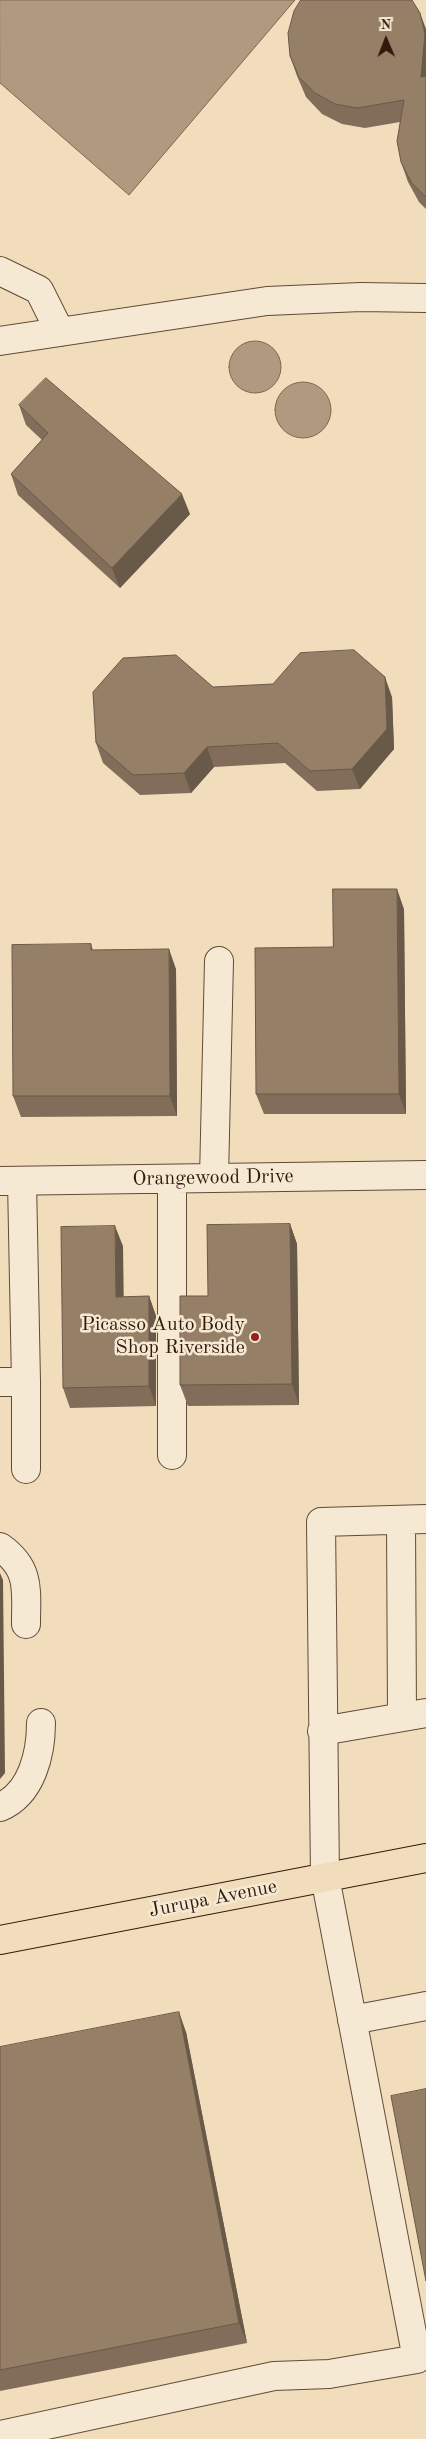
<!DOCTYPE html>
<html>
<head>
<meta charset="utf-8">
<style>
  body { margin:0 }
  #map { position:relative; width:426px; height:2439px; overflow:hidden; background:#f1ddbb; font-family:"Old Standard TT",serif }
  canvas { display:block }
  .north { position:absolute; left:361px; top:15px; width:50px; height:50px; -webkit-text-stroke:4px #f6e9d3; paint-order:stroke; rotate:359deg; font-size:14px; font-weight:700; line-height:20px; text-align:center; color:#33190b }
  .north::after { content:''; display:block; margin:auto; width:18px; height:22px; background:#33190b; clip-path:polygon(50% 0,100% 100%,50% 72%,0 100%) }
</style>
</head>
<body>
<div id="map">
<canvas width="426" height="2439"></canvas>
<div class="north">N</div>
</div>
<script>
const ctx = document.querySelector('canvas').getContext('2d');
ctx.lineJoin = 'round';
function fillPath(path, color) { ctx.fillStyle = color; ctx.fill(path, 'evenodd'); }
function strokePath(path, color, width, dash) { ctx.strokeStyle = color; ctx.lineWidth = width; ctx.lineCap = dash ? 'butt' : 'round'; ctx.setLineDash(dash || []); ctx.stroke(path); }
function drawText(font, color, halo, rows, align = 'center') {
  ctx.font = font + ' "Old Standard TT",serif'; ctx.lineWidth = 5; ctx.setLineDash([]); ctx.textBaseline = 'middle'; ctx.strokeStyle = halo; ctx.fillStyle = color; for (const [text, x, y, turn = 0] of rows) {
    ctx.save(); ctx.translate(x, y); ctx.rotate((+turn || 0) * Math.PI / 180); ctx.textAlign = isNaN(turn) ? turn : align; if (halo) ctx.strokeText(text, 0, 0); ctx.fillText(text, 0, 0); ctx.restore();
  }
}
const water = new Path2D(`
  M 0,0 L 295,0 L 129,195 L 0,83 Z
  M229 367a26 26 0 1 1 52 0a26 26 0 1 1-52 0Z
  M275 410a28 28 0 1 1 56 0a28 28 0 1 1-56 0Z`);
const minor = new Path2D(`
  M 0,271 L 39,290 L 60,332
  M 0,341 L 267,301 L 361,297 L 426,298
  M 214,1178 L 219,961
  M 172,1179 L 172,1455
  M 0,1181 L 426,1175
  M 0,1382 L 26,1382 L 22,1181
  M 26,1382 L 26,1469
  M 401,1520 L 402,1717
  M 0,1547 C 31,1569 26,1590 26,1624
  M 322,1731 L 426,1713
  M 0,1807 C 32,1794 41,1753 41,1723
  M 352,2020 L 426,2006
  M 0,2435 L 274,2376 L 329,2374 L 417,2359 L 325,1877 L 321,1522 L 426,1519`);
const major = new Path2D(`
  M 0,1940 L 426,1858`);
const wall = new Path2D(`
  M 426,29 L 426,209 L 419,202 L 408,182 L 401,162 L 400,122 L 365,128 L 342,124 L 322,114 L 306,97 L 297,76 L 290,56 Z
  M 19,405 L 190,514 L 120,588 L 18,495 L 11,474 L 42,440 L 26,425 Z
  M 213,687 L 392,697 L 394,749 L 360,789 L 317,791 L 285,763 L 214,767 L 191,793 L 140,795 L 103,763 L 96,743 Z
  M 404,909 L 406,1114 L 264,1114 L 256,1094 L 333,947 Z
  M 91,944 L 93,950 L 176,969 L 177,1116 L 21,1117 L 13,1096 Z
  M 290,1224 L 297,1244 L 299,1405 L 188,1406 L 180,1385 L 208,1296 Z
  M 123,1246 L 123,1297 L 149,1296 L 156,1316 L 156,1406 L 70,1408 L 63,1388 Z
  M 186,2032 L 247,2343 L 0,2391 L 0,2047 Z`);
const shadedWall = new Path2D(`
  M 420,13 L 426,29 L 426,89 L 421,77 Z
  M 182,494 L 190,514 L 120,588 L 112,568 Z
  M 385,677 L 392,697 L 394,749 L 360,789 L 352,769 Z
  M 207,747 L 214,767 L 191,793 L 184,773 Z
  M 397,889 L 404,909 L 406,1114 L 399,1094 Z
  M 169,949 L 176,969 L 177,1116 L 170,1096 Z
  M 290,1224 L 297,1244 L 299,1405 L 292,1384 Z
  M 115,1226 L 123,1246 L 124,1317 L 116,1297 Z
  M 149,1296 L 156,1316 L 156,1406 L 149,1386 Z
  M 0,1573 L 3,1580 L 5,1773 L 0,1779 Z
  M 179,2012 L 186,2032 L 247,2343 L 239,2323 Z`);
const building = new Path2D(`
  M 301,0 L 412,0 L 420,13 L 425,34 L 421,77 L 426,76 L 426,197 L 411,182 L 401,162 L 397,141 L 404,100 L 357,108 L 335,104 L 315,93 L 299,77 L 290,56 L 288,33 L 294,11 Z
  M 46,378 L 182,494 L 112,568 L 11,474 L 48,433 L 19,405 Z
  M 354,650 L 385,677 L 387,729 L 352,769 L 310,771 L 278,743 L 207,747 L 184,773 L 133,775 L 96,743 L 93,692 L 123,658 L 176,655 L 213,687 L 273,684 L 300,653 Z
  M 333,889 L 397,889 L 399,1094 L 256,1094 L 255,948 L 333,947 Z
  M 91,944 L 91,950 L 169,949 L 170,1096 L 13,1096 L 12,945 Z
  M 290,1224 L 292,1384 L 180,1385 L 180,1296 L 208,1296 L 207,1225 Z
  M 115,1226 L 116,1297 L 149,1296 L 149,1386 L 63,1388 L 61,1227 Z
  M 179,2012 L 239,2323 L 0,2370 L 0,2047 Z
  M 426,2089 L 426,2281 L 391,2096 Z`);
const markers = [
  [255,1337,5,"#8f2418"]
];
const streetNames = [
  ["Orangewood Drive",213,1178,-1],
  ["Jurupa Avenue",213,1899,-11]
];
const poiNames = [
  ["Picasso Auto Body",245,1325],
  ["Shop Riverside",245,1348]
];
fillPath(water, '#b09a7f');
strokePath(water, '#7e6651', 1);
strokePath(minor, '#624a37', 30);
strokePath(major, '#33190b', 30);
strokePath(minor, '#f6e9d3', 28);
strokePath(major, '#f1ddbb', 28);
fillPath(wall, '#816d59');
fillPath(shadedWall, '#695948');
fillPath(building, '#967f67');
strokePath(building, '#695948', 1);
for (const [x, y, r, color] of markers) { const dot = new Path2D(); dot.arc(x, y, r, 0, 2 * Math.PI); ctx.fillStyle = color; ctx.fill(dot); strokePath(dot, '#f6e9d3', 2); }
drawText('20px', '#33190b', '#f6e9d3', streetNames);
drawText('20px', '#33190b', '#f6e9d3', poiNames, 'right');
</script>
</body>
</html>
